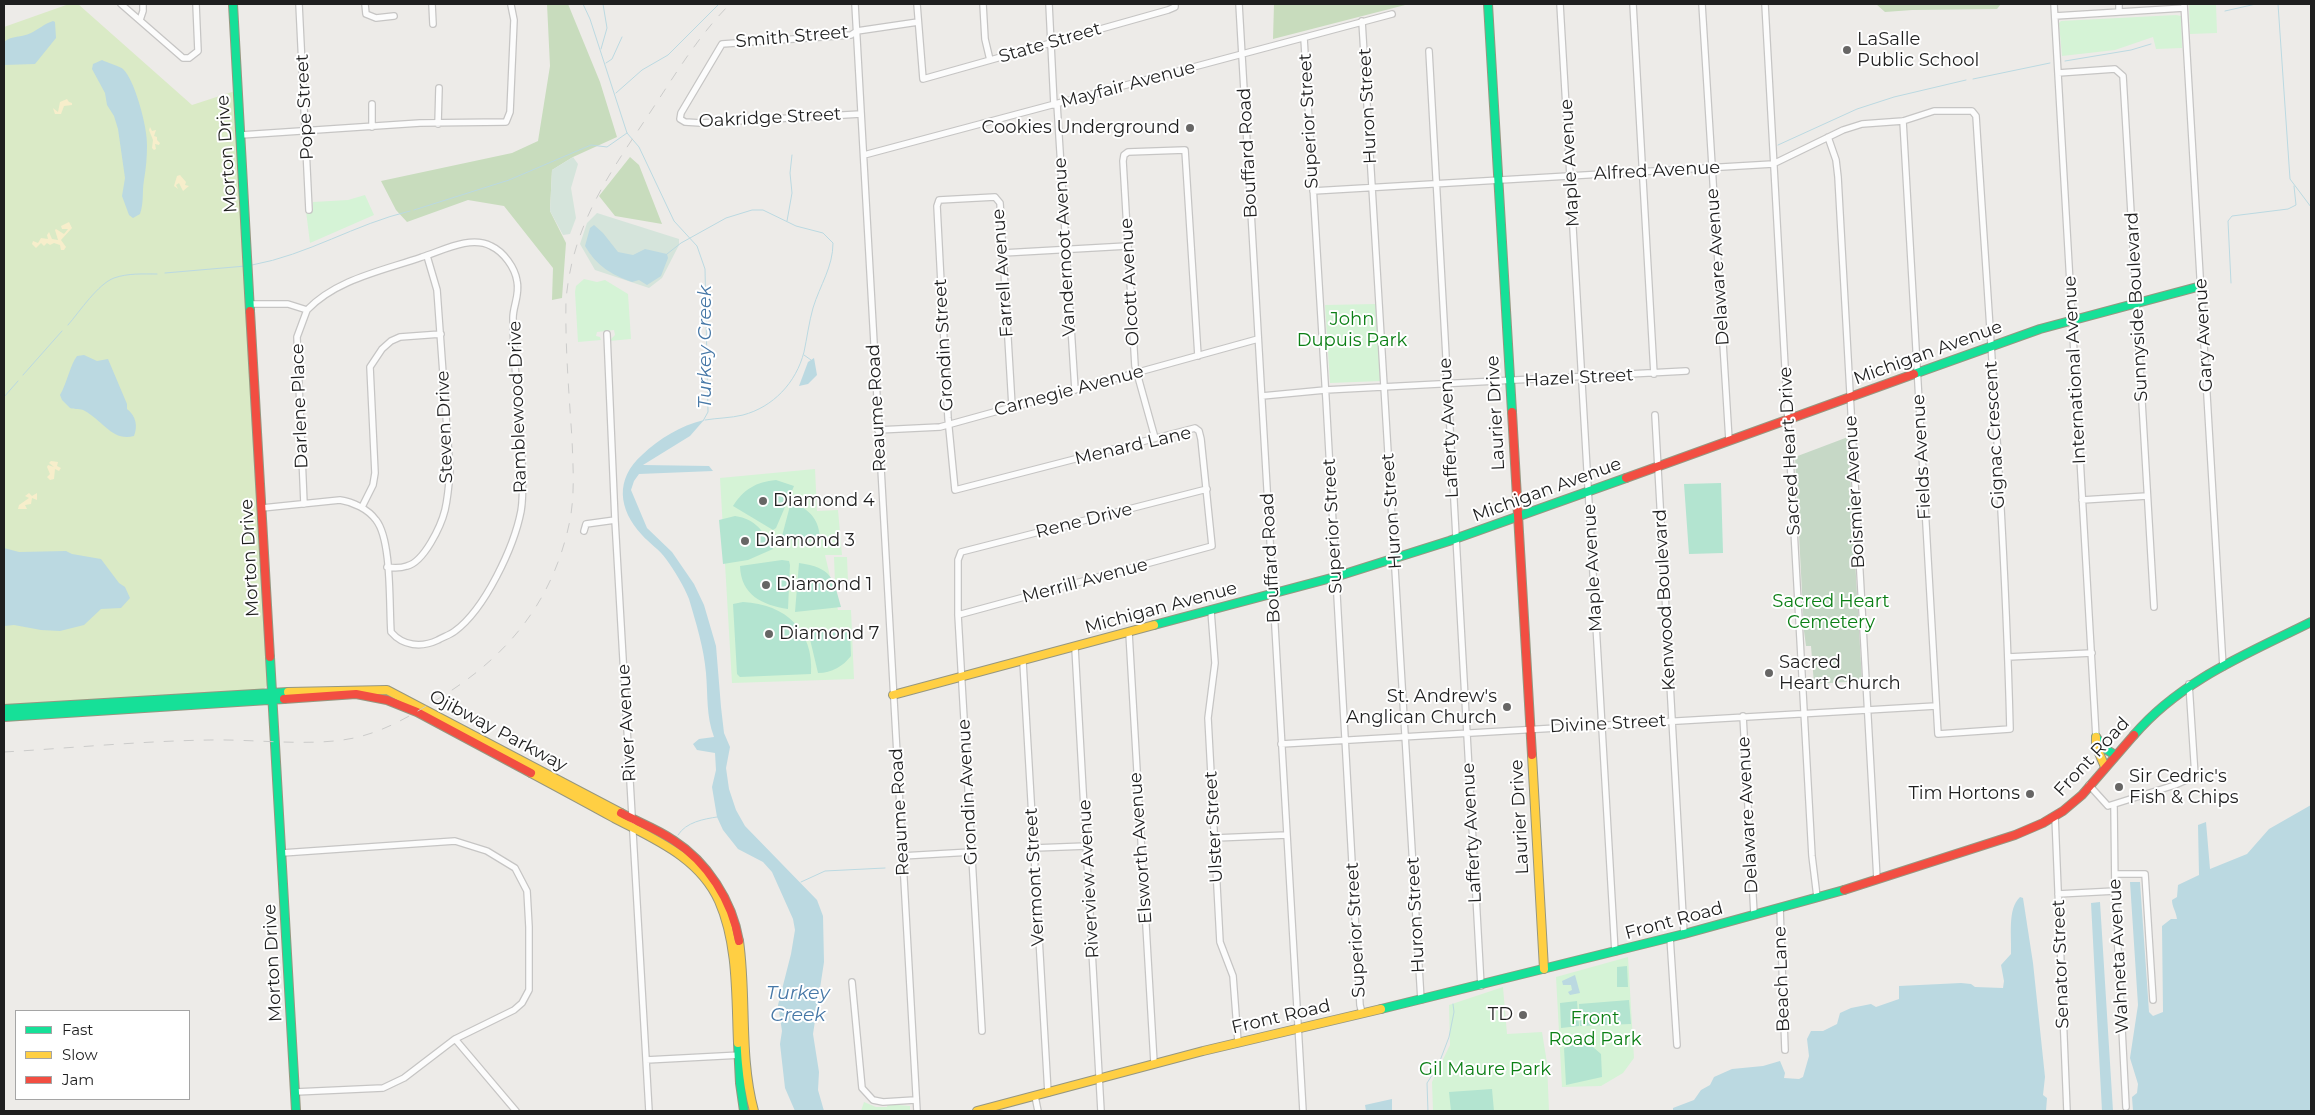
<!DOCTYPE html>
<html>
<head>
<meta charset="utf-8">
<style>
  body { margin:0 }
  #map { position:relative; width:2315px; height:1115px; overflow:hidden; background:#edebe8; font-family:Montserrat,sans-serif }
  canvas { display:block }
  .frame { position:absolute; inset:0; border:5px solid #1f1f1f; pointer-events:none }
  .legend { position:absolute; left:15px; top:1010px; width:175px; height:90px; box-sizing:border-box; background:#fff; border:1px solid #a5a5a5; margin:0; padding:6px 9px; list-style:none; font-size:15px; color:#1f1f1f }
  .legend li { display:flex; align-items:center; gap:10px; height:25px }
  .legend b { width:25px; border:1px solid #a5a5a5 }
</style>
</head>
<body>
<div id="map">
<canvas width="2315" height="1115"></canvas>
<div class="frame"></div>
<ul class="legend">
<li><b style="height:6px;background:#16e098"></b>Fast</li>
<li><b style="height:6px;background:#ffcf43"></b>Slow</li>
<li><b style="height:6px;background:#f24e42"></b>Jam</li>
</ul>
</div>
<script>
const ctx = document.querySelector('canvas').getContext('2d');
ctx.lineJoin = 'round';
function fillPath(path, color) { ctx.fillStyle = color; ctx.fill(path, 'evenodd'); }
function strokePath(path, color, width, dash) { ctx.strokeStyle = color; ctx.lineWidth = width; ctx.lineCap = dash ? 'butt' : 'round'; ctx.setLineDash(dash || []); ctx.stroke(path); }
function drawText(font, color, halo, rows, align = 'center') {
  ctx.font = font + ' Montserrat,sans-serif'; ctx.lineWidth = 4; ctx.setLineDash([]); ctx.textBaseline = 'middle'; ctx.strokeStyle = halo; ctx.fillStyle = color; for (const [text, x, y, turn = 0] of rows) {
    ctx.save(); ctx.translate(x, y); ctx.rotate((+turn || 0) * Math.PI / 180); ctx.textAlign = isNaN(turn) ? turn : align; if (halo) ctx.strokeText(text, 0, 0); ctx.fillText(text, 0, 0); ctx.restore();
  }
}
const grass = new Path2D(`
  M 69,4 L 78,4 L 192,105 L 235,91 L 268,684 L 264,689 L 260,691 L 4,706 L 4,27 Z`);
const forest = new Path2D(`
  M 547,4 L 568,4 L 600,82 L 617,137 L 573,157 L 552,170 L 550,211 L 566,243 L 562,298 L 552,300 L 553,268 L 504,206 L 468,200 L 407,222 L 396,210 L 381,181 L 512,153 L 538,141 L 550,66 Z
  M 1274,4 L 1409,4 L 1273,39 Z
  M 1876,4 L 2001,4 L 1997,9 L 1912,10 L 1885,12 Z
  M 630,157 L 639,165 L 662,224 L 615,216 L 599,196 Z`);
const wetland = new Path2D(`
  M 573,157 L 578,164 L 571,188 L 576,218 L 570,234 L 563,235 L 550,211 L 552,170 Z
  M 597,213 L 679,239 L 679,245 L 662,278 L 649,288 L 595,270 L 580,244 L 587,223 Z`);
const sand = new Path2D(`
  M 67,99 L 69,102 L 72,103 L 72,105 L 64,106 L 61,114 L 55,114 L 53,108 L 58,112 L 60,102 Z
  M 150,127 L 152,131 L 156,130 L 154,136 L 157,137 L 157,140 L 160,143 L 159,145 L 155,144 L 156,149 L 154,150 L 152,148 L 153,140 L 149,130 Z
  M 180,175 L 186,182 L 185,185 L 189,186 L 183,191 L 179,183 L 176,185 L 178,189 L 174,186 L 177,176 Z
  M 69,222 L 72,228 L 61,240 L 66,247 L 64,250 L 61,250 L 60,245 L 54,243 L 50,245 L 47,243 L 44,246 L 41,243 L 36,248 L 32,244 L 33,241 L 38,243 L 41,238 L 48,239 L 47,235 L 49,232 L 52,239 L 58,240 L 55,230 L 56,229 L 64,234 L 68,229 L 62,229 L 61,226 Z
  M 51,461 L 58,462 L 57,466 L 61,468 L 59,471 L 55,469 L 54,479 L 50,480 L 47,477 L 50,474 L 47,467 L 48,465 L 54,467 L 49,463 Z
  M 29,493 L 32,496 L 37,493 L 37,500 L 32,498 L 31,504 L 25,505 L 27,509 L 18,509 L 19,505 L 29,498 L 25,496 Z`);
const cemetery = new Path2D(`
  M 1848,437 L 1862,681 L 1814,684 L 1811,646 L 1806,646 L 1804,631 L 1795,457 Z`);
const park = new Path2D(`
  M 2189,4 L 2216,4 L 2217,33 L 2190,34 Z
  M 2176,15 L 2181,16 L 2182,48 L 2156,49 L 2153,37 L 2115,50 L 2062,56 L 2059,23 L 2061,21 Z
  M 365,195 L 374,215 L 310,243 L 306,211 L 313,210 L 313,202 L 348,200 Z
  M 584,279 L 597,282 L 605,280 L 628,294 L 631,339 L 609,341 L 615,335 L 614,330 L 597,332 L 596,336 L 600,337 L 601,340 L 578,342 L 575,292 L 576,286 Z
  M 1376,304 L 1381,381 L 1330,383 L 1325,305 Z
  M 815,469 L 817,511 L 838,510 L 842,555 L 825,555 L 838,610 L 851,610 L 854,679 L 732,683 L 720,478 Z
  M 834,557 L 847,557 L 848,582 L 835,583 Z
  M 1628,957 L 1634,1058 L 1623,1073 L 1601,1086 L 1562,1087 L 1556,977 Z
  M 1503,987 L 1507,1034 L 1542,1032 L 1547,1063 L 1549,1111 L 1433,1111 L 1432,1082 L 1450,1045 L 1449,1005 Z
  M 864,1102 L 876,1107 L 887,1107 L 888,1104 L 910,1106 L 910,1111 L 861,1111 Z`);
const pitch = new Path2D(`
  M 776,480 L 794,486 L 776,528 L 773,530 L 733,506 C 744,489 756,482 776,480 Z
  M 1721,483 L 1723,553 L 1689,554 L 1684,484 Z
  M 791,502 C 810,509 820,520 820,541 L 783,539 L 782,536 Z
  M 735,516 C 756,519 764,532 773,549 L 748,560 L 723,564 L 719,520 Z
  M 782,560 L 789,561 L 790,565 L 788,609 C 762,605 741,595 740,566 Z
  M 799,563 C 832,568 833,577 841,607 L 795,612 Z
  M 743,602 C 786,604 814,631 811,674 L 740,677 L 737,674 L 733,604 Z
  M 850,629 L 851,656 C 843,666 832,673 818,673 L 809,635 L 813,632 Z
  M 1627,966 L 1628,987 L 1617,987 L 1617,967 Z
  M 1629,1000 L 1631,1024 L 1580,1026 L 1579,1004 Z
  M 1577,1001 L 1579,1026 L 1561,1028 L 1560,1003 Z
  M 1586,1041 L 1601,1054 L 1602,1077 L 1566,1085 L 1564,1048 Z
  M 1492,1089 L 1494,1111 L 1451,1111 L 1449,1092 Z`);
const water = new Path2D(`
  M 53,21 L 55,22 L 56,38 L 35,64 L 4,65 L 4,42 C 12,35 21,38 31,33 C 39,29 44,24 53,21 Z
  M 102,60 C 106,62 121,67 123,69 C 135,80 148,129 147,146 C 147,157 146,168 144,180 C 142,192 144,203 140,214 L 133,218 L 129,215 L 122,196 L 125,178 L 118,129 L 114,116 L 107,105 L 105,93 L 92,69 L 93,64 Z
  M 594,225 L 603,233 L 618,252 L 633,255 L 645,249 L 667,254 L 668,258 L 661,276 L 647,285 L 639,280 L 632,282 C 610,274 597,266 585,246 L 590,228 Z
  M 84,355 L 97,361 L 108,359 L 127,404 L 127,409 C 136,416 138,426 134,436 C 113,442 103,421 85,411 C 80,408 75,410 70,408 L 62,400 L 60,395 C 67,383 70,365 77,356 Z
  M 814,358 L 817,375 L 808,384 L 799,386 L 808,362 Z
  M 704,420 L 690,436 L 643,465 L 709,466 L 713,471 L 639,474 L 634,481 L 631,490 L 647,528 L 672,552 L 694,584 L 704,605 L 716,646 L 721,707 L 724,733 L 730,747 L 726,768 L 729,789 L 736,810 L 745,826 L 817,900 L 823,916 L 824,962 L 813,1034 L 819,1072 L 818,1090 L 824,1111 L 795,1111 L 785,1088 L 780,1044 L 782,1031 L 778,1005 L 791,954 L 795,930 L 793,919 L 772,872 L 763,862 L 738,849 L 723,830 L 717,817 L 712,787 L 716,770 L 715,753 L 697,750 L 693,744 L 699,739 L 714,737 C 706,716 708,695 706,673 C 704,648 696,623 689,599 C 684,586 674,570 666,559 C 660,550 649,543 642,535 C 618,509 615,479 642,455 C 660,438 680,426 704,420 Z
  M 4,548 L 19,552 L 66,551 L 72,554 L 101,559 L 119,583 L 125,587 L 130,598 L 121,608 L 101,609 L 84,625 L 60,631 L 41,630 L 14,625 L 4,626 Z
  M 2311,805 L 2311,1111 L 2133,1111 L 2132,1097 L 2137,1093 L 2138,1084 L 2130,1058 L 2138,1005 L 2130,882 L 2140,882 L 2149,1012 L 2153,1016 L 2163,1012 L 2162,926 L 2171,919 L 2177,919 C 2176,911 2172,907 2172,900 L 2177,897 L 2178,885 L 2199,875 L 2198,825 L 2206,822 L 2210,869 L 2247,854 L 2269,829 Z
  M 2020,897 L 2023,898 L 2033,963 L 2045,1077 L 2043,1095 L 2047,1098 L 2046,1111 L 1673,1111 L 1673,1108 L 1694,1100 L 1701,1090 L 1710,1085 L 1714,1077 L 1732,1069 L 1763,1066 L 1780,1061 L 1785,1073 L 1784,1078 L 1799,1079 L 1803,1077 L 1809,1056 L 1807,1039 L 1811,1031 L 1823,1031 L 1837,1024 L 1840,1013 L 1851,1008 L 1871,1004 L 1876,1007 L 1899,999 L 1899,986 L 1961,983 L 1971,984 L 1975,987 L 2003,988 L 2004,981 L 2001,965 L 2011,954 C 2012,937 2007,909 2020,897 Z
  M 2100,902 L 2113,1111 L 2102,1111 L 2091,903 Z
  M 1575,975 L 1580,993 L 1570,995 L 1568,992 L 1572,990 L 1571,985 L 1563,985 L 1562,981 Z
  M 1392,1099 L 1392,1111 L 1366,1111 L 1365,1105 Z`);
const stream = new Path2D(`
  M 583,4 L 590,19 L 627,133 L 639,147 L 674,221 L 697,246 L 705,269 L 708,412 L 703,421
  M 2278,4 L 2290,179 L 2311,207
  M 2225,11 L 2256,4
  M 601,49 L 607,28 L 603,4
  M 2065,61 L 2131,50 L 2151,44
  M 606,63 L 612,59 L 622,37
  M 1973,79 L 2050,63
  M 616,93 L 642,70 L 668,55 L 719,4
  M 1778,145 L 1857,109 L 1894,97 L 1966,80
  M 414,210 L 509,180 L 591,145 L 607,147 L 627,133
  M 787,221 L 792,193 L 790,173 L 792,155
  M 667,254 L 681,243 L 726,218 L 752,210 L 763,210 L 796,226 L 823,233 L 833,243 C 833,267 820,285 813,308 C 809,322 807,338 804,352 C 796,383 773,407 743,415 C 731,418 717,418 705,420
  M 252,265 C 308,255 355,224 410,211
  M 165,273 L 246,266
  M 2231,283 L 2228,221 L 2232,216 L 2288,209 L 2296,205 L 2294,186
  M 68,325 C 80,311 98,284 114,278 C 128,273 143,274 157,274
  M 804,355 L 811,360
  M 23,375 L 62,331
  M 4,397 L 18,381
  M 678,835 C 686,822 704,819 717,817
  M 801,882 L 825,871 L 885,868
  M 1428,1111 L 1427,1083 L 1438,1066 L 1449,1037 L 1454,1012 L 1453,1004`);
const street = new Path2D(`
  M 121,4 L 183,58 L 189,58 L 198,51 L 196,4
  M 299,4 L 309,210
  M 365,4 L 366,14 L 376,18 L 394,16
  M 432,4 L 433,24
  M 855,4 L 917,1111
  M 917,4 L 923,79 L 1168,10 L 1175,7 L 1175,4
  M 983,4 L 985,39 L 990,60
  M 1049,4 L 1054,105
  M 1239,4 L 1303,1111
  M 1560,4 L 1615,952
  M 1633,4 L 1654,374
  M 1702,4 L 1729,440
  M 1765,4 L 1812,856 L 1817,897
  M 2054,4 L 2096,737
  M 2119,4 L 2119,12
  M 2184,4 L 2223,667
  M 2055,16 L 2184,8
  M 140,20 L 143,11 L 143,4
  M 1362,21 L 1421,1000
  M 1304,38 L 1326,399 L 1360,1005 L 1362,1013
  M 1429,51 L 1481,986
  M 2058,73 L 2115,69 L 2123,76 L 2154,607
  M 1057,104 L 1075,390
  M 861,114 L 701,123 L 685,122 L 680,119 L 681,113 L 722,44 L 851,35 L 857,31 L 918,22
  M 438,124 L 439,88
  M 372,127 L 372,104
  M 241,135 L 420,123 L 506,122 L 510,112 L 514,20 L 511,5
  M 1828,137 L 1836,160 L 1838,177 L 1877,879
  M 864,155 L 1392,14
  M 1313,191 L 1773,164 L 1843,130 L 1862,124 L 1903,121 L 1934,111 L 1972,111 L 1976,116 C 1989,320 2005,525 2010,729 L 1938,734 L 1903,121
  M 1003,253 L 1127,246
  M 250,304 L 288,304 L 307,310 C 337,279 382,271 422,257 C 442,251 470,235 491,246 C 504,252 515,268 517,281 C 520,295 513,306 513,318 C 513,365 520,412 522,458 C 522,475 524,494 521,511 C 514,547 485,609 455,631 C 450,635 443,637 438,640 C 421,648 403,646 391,632 C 389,605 392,540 376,520 C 368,509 353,502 340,500 L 262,508
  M 607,334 L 615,520 L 649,1111
  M 1262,396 L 1325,390 L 1686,371
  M 1655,415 L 1684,934
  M 878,430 L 940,427 L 1258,339
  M 1155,438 L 1135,366 L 1123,161 L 1124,155 L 1128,152 L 1185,150 L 1198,356
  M 2082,500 L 2147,496
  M 304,504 L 297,337 L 307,310
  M 362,507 L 373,485 L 375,473 L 370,367 L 382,349 L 391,341 L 400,337 L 441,334
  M 584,531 L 586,524 L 615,520
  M 387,567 C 393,568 401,568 407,566 C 424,562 441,526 445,510 C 448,497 449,484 450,471 L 437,290 L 427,256
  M 1211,611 L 1215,663 L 1208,718 L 1220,942 L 1233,976 L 1238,1042
  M 958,615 L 1212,546 L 1201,439 L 1199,431 L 1195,428 L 955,490 L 948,418 L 937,206 L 939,200 L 995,197 L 1000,203 L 1012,406
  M 1129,633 L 1154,1063
  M 1075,648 L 1101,1111
  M 2008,657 L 2092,653
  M 1023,662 L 1048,1093
  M 1743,716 L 1754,914
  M 1281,744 L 1936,706
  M 2089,785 L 2108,806 L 2175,785 L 2195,776 L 2189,684
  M 2114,805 L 2115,891 L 2126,1107
  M 2055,816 L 2067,1111
  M 1215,838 L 1287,835
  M 1034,848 L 1087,846
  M 282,853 L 455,841 L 487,851 L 515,868 L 527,891 L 529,927 L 529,990 L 522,1003 L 514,1010 L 455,1039 L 404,1078 L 383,1088 L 295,1092
  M 902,856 L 971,852
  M 2115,874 L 2145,874 L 2153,1000
  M 2058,894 L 2115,891
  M 1780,908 L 1785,1050
  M 1670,937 L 1677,1045
  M 852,982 L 862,1088 L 873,1100 L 883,1102 L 915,1100
  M 982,1031 L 958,615 L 958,560 L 961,552 L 1207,489
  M 455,1039 L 516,1111
  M 646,1060 L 741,1055
  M 1035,1096 L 1038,1111`);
const fast = new Path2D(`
  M 233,4 L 250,311
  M 1488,4 L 1512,412
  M 1914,374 L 2040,329 L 2201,286
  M 1154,625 L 1335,577 L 1449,541 L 1626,478
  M 270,657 L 296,1111
  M 4,709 L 288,692
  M 4,717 L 284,699
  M 2134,735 C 2181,680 2247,654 2311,622
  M 2096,737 L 2104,748 L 2115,755
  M 1381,1009 L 1684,934 L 1844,890
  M 738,1043 L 740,1083 L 744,1111`);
const slow = new Path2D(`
  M 288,692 L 387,690 L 621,813
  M 893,695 L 1154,625
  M 2096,737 L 2096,746 L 2105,767
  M 1532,755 L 1544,969
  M 531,773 C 559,788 587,803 614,818 C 654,839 699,857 719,901 C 738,944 736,996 738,1043
  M 739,941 C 747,997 739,1056 754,1111
  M 977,1111 L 1203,1051 L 1381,1009`);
const jam = new Path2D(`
  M 250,311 L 270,657
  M 1512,412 L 1532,755
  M 1626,478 L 1914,374
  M 284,699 L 356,694 L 387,700 L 417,712 L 531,773
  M 621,813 C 638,822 657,829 673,840 C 707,862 732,900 739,941
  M 1844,890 L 2015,835 L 2043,823 L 2063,811 L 2082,795 L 2134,735`);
const rail = new Path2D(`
  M 4,752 C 72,748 142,741 210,740 C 254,739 312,747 354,738 C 382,732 407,718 431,703 C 504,661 553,604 570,520 C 575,493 573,466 572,439 C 569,393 565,346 566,300 C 573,220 613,169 655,105 C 678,70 700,34 730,4`);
const markers = [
  [1847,50,5,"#676665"],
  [1190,128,5,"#676665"],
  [763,501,5,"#676665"],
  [745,541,5,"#676665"],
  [766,585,5,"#676665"],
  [769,634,5,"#676665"],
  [1769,673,5,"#676665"],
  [1507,707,5,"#676665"],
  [2119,787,5,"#676665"],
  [2030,794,5,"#676665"],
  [1523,1015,5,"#676665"]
];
const streetNames = [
  ["Smith Street",792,37,-5],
  ["State Street",1050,43,-16],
  ["Mayfair Avenue",1128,85,-15],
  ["Huron Street",1368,106,-93],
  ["Pope Street",305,107,-93],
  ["Oakridge Street",770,118,-3],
  ["Superior Street",1309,121,-93],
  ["Bouffard Road",1248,153,-93],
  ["Morton Drive",227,154,-94],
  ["Maple Avenue",1570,163,-93],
  ["Alfred Avenue",1657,171,-3],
  ["Vandernoot Avenue",1065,247,-93],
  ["Delaware Avenue",1718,267,-94],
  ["Farrell Avenue",1003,273,-94],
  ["Olcott Avenue",1130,282,-93],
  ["Sunnyside Boulevard",2137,307,-93],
  ["Gary Avenue",2204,335,-93],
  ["Grondin Street",944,345,-93],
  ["Michigan Avenue",1928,353,-20],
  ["International Avenue",2075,370,-93],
  ["Hazel Street",1579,378,-3],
  ["Carnegie Avenue",1069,391,-15],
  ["Darlene Place",300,406,-92],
  ["Ramblewood Drive",518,407,-92],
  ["Reaume Road",877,408,-93],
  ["Laurier Drive",1496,413,-93],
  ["Steven Drive",445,427,-92],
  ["Lafferty Avenue",1449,428,-93],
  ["Gignac Crescent",1995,435,-93],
  ["Menard Lane",1133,446,-13],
  ["Sacred Heart Drive",1790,451,-93],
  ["Fields Avenue",1922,457,-93],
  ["Michigan Avenue",1547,490,-20],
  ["Boismier Avenue",1855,492,-93],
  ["Huron Street",1392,511,-94],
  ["Rene Drive",1084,521,-14],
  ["Superior Street",1333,526,-93],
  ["Morton Drive",250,558,-93],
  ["Bouffard Road",1271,558,-93],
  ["Maple Avenue",1593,568,-93],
  ["Merrill Avenue",1085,581,-15],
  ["Kenwood Boulevard",1665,600,-93],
  ["Michigan Avenue",1161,608,-15],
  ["River Avenue",627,723,-93],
  ["Divine Street",1608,724,-3],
  ["Ojibway Parkway",498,731,28],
  ["Front Road",2092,757,-47],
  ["Grondin Avenue",968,792,-93],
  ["Reaume Road",900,812,-93],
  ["Delaware Avenue",1748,815,-93],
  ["Laurier Drive",1520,817,-93],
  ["Ulster Street",1214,827,-93],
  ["Lafferty Avenue",1472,833,-93],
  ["Elsworth Avenue",1141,848,-94],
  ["Vermont Street",1035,877,-93],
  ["Riverview Avenue",1089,879,-93],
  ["Huron Street",1416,915,-93],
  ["Front Road",1674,921,-15],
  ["Superior Street",1356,930,-93],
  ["Wahneta Avenue",2119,956,-93],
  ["Morton Drive",273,963,-93],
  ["Senator Street",2061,964,-92],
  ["Beach Lane",1782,979,-92],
  ["Front Road",1281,1017,-13]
];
const poiNames = [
  ["LaSalle",1857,40],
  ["Public School",1857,61],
  ["Cookies Underground",1180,128,"right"],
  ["Diamond 4",773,501],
  ["Diamond 3",755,541],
  ["Diamond 1",776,585],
  ["Diamond 7",779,634],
  ["Sacred",1779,663],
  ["Heart Church",1779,684],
  ["St. Andrew's",1497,697,"right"],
  ["Anglican Church",1497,718,"right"],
  ["Sir Cedric's",2129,777],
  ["Fish & Chips",2129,798],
  ["Tim Hortons",2020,794,"right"],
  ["TD",1513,1015,"right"]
];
const parkNames = [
  ["John",1352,320],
  ["Dupuis Park",1352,341],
  ["Sacred Heart",1831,602],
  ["Cemetery",1831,623],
  ["Front",1595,1019],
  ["Road Park",1595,1040],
  ["Gil Maure Park",1485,1070]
];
const waterNames = [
  ["Turkey Creek",705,347,-90],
  ["Turkey",798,993],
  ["Creek",798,1015]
];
fillPath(grass, '#daeac6');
fillPath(forest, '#c8dcbd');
fillPath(wetland, '#d5e4db');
fillPath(sand, '#f7eecb');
fillPath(cemetery, '#c6d8c6');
fillPath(park, '#d5f3d6');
fillPath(pitch, '#b3e4d0');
fillPath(water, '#bbd9e1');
strokePath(stream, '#bbd9e1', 1);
strokePath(street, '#c6c5c4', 8);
strokePath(fast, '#969780', 10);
strokePath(slow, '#969780', 10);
strokePath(jam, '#969780', 10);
strokePath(street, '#fcfcfc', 5.5);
strokePath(fast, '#16e098', 8);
strokePath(slow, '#ffcf43', 8);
strokePath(jam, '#f24e42', 8);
strokePath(rail, '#cbcbca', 1, [10, 10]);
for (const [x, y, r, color] of markers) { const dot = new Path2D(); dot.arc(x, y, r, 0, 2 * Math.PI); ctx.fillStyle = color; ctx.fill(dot); strokePath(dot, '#fff', 2); }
drawText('18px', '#1f1f1f', '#fff', streetNames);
drawText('18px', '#1f1f1f', '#fff', poiNames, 'left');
drawText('18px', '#0b7f15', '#fff', parkNames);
drawText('italic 19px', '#4778a7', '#fff', waterNames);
</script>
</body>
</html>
